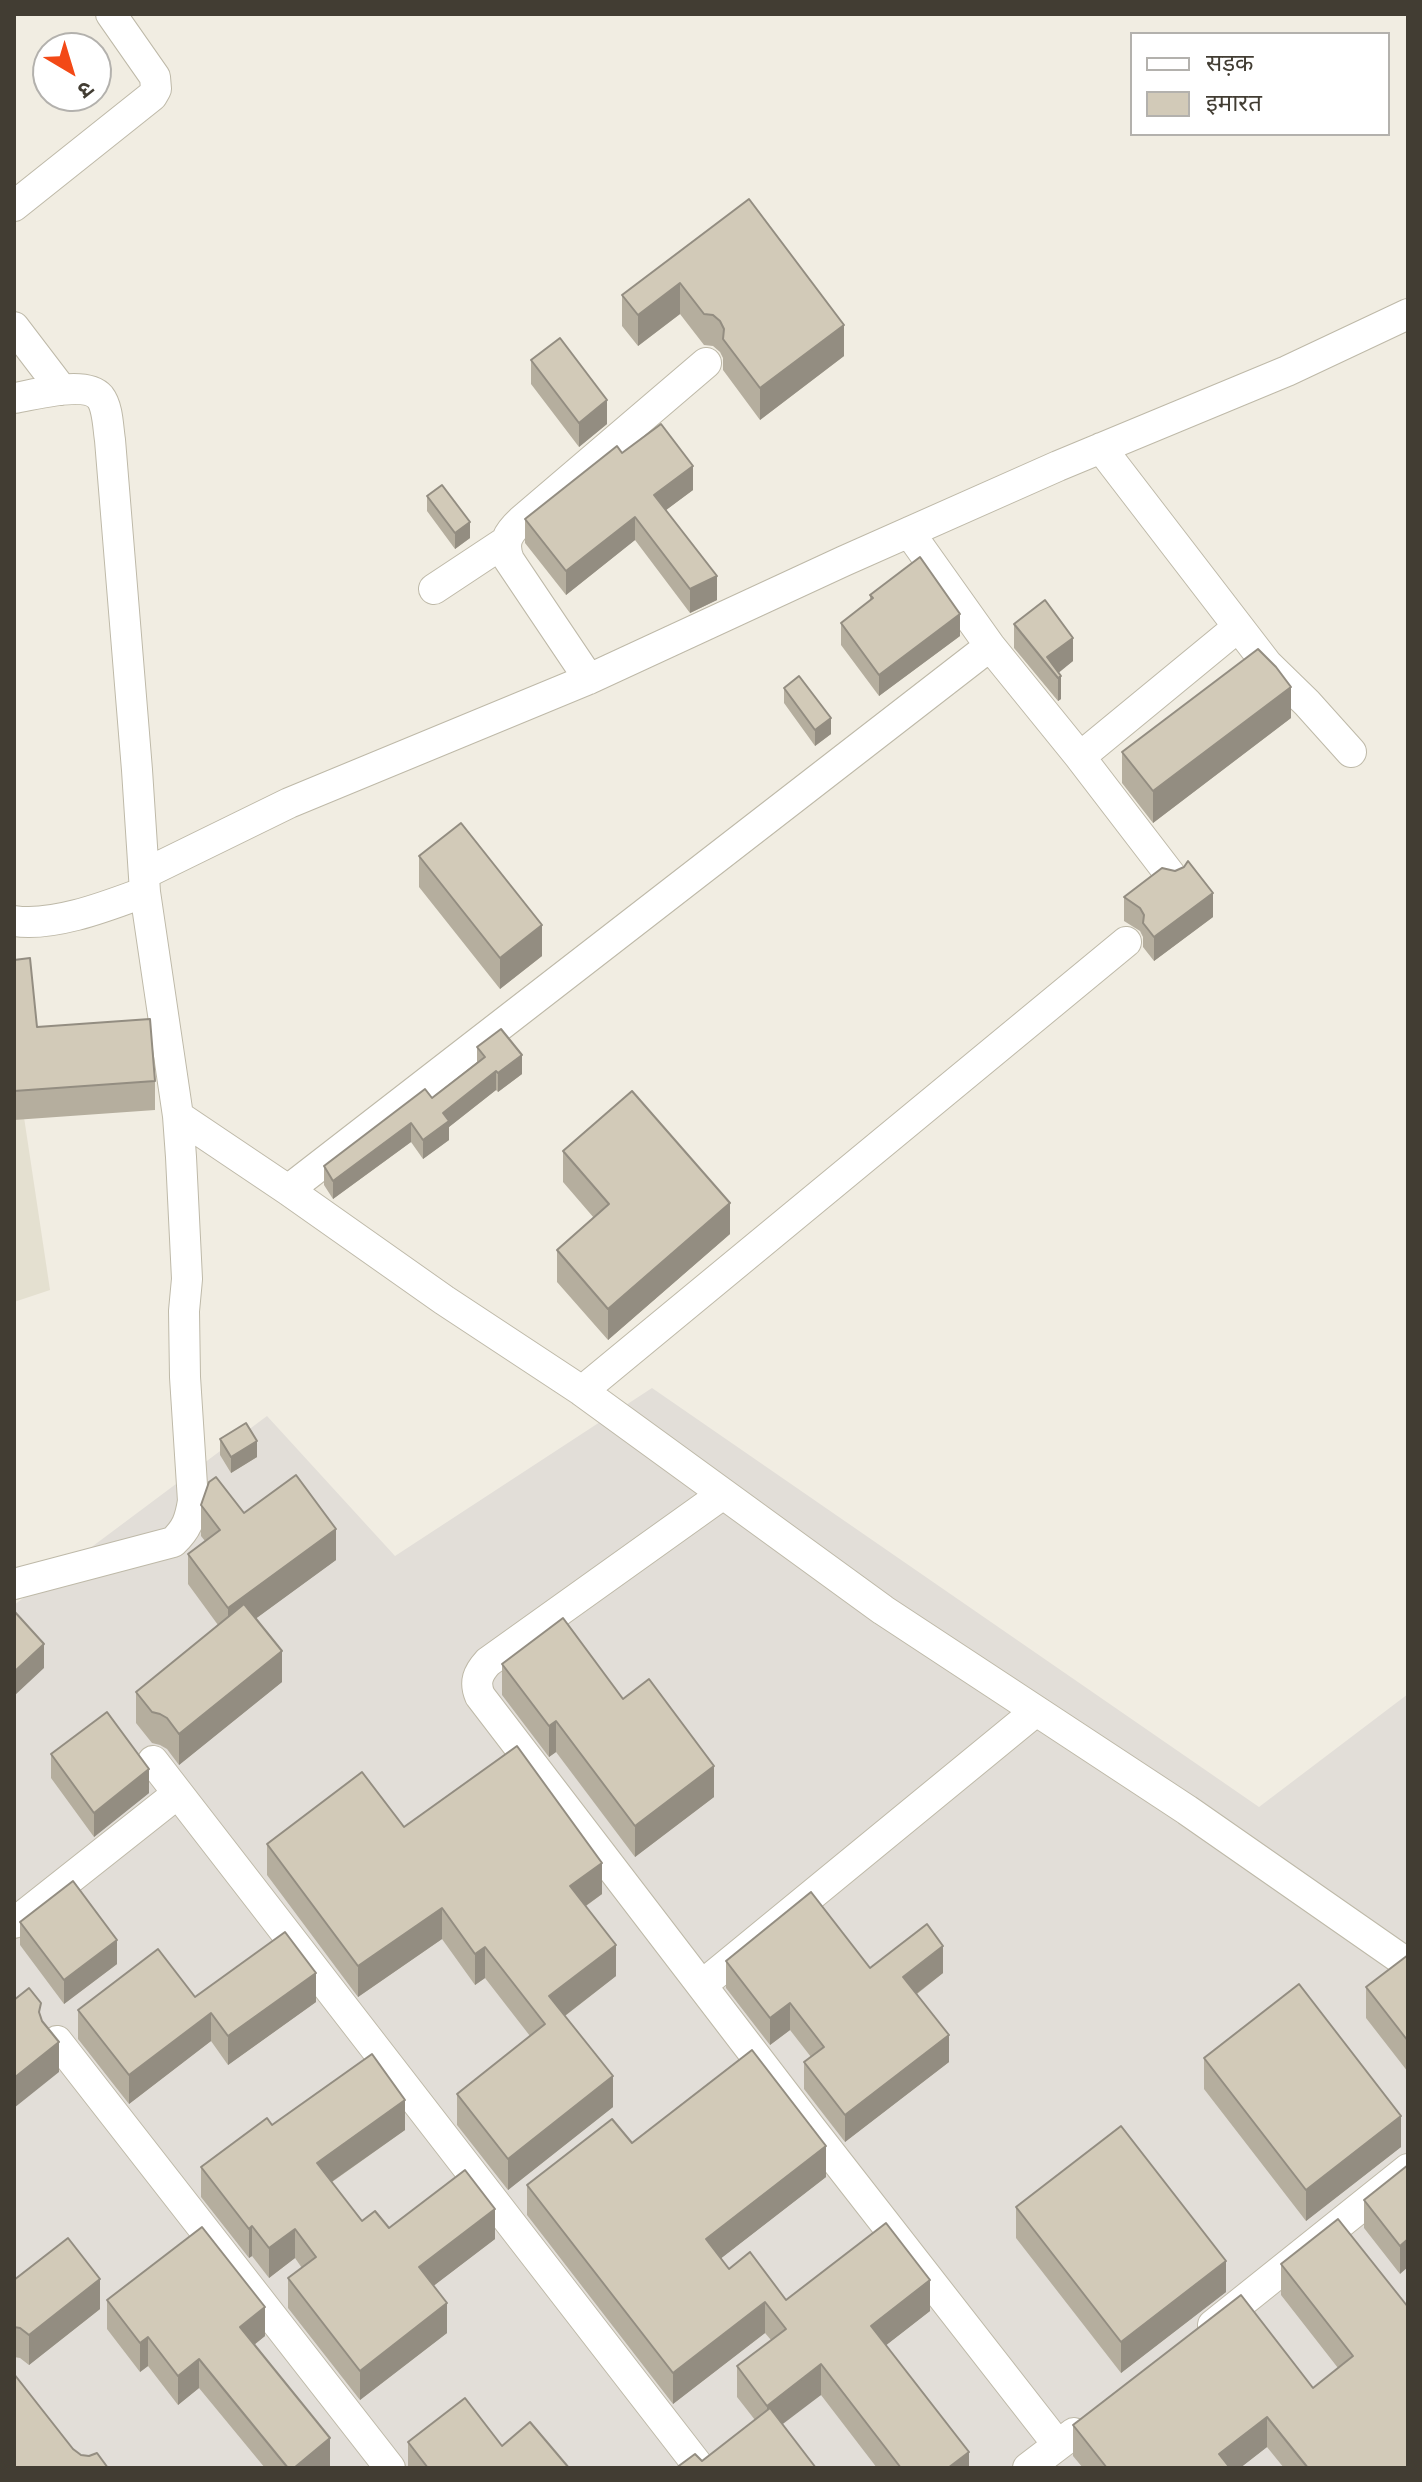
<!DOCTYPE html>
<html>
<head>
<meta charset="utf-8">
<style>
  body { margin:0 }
  #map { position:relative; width:1422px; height:2482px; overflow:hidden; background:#f1ede2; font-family:"Nunito Sans","Noto Sans Devanagari",sans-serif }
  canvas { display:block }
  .frame { position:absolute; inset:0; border:16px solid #423d33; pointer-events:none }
  .legend { position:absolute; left:1130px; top:32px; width:260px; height:104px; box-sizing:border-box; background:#fff; border:2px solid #b3b1ad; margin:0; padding:10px 14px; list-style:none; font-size:24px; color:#423d33 }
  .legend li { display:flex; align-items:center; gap:16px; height:40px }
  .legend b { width:40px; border:2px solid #b3b1ad }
  .north { position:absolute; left:32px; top:32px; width:80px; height:80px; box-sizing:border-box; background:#fff; border:2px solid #b3b1ad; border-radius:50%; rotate:142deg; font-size:22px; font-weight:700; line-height:32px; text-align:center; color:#423d33 }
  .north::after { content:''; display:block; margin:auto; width:28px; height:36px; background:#f34916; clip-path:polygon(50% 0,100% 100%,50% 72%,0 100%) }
</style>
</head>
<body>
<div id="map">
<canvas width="1422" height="2482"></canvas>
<div class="frame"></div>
<ul class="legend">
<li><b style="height:10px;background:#fff"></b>सड़क</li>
<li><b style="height:22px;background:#d2cab8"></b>इमारत</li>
</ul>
<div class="north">उ</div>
</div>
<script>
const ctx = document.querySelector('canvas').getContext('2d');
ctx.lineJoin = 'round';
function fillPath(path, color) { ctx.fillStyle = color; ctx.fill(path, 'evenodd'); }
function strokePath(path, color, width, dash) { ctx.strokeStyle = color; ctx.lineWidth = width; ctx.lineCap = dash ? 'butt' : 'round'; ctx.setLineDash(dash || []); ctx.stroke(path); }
const residential = new Path2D(`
  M 14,1051 L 50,1290 L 14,1302 Z`);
const industrial = new Path2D(`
  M 652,1388 L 1259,1807 L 1408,1694 L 1408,2468 L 14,2468 L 14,1605 L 267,1416 L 395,1556 Z`);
const minor = new Path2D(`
  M 14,206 L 152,96 L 156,89 L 155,77 L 111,14
  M 14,327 L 62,390
  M 14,398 C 34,395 85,380 100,397 C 108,407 108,428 110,440 L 137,770 L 145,892 L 178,1116 L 181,1157 L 187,1279 L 184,1311 L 185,1377 L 193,1501 C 190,1519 187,1529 173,1542 L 14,1584
  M 1101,448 L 1267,664 L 1307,703 L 1351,752
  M 909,532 L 990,646 L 1080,757 L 1172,877
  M 434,589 L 505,542
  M 589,679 L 509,560 C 502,542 508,533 521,521 L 706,363
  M 1080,757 L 1238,627
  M 144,874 L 289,803 L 589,679 L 844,561 L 1058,466 L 1287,371 L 1408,314
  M 14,921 C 54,927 107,906 145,892
  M 178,1116 L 288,1190 L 444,1300 L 582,1391 L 883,1610 L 1187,1810 L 1408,1964
  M 288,1190 L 990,646
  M 582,1391 L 1126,942
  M 723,1494 L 488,1662 C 478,1673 474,1682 480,1696 L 810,2127 L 1058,2445
  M 153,1761 L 700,2468
  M 14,1923 L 177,1794
  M 702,1985 L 1036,1711
  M 57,2041 L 390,2468
  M 1213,2325 L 1408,2169
  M 1028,2468 L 1074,2433`);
const wall = new Path2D(`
  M 749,199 L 844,356 L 760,420 L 723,370 L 723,358 L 720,352 L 713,346 L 704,345 L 680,314 L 638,346 L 622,326 L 622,295 Z
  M 531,360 L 607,424 L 579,447 L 531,384 Z
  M 622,453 L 693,490 L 666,510 L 717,600 L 690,613 L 635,540 L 566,595 L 525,543 L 525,519 Z
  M 427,496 L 470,538 L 455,549 L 427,511 Z
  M 870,595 L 960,636 L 879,696 L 841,645 L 841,623 L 870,601 Z
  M 1014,624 L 1073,661 L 1058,672 L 1061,699 L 1058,701 L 1014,648 Z
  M 784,688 L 831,734 L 815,746 L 784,703 Z
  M 1291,718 L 1153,823 L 1122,783 L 1122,752 Z
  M 419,856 L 542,956 L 500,989 L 419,887 Z
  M 1124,897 L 1213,917 L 1154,961 L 1143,947 L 1143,937 L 1140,931 L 1124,921 Z
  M 14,960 L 37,1027 L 155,1081 L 155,1110 L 14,1120 Z
  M 477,1047 L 522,1074 L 498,1092 L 496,1090 L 449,1127 L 449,1140 L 423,1159 L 411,1142 L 333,1199 L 324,1185 L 324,1166 L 432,1098 L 477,1062 Z
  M 563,1151 L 730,1234 L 608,1340 L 557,1282 L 557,1250 L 594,1218 L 563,1182 Z
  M 220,1439 L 257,1457 L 231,1473 L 220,1455 Z
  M 201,1505 L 244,1513 L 336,1560 L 256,1618 L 282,1682 L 179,1765 L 167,1749 L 160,1745 L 152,1743 L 136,1723 L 136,1692 L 218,1625 L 188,1584 L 188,1554 L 205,1541 L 201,1536 Z
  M 502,1664 L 623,1699 L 714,1797 L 635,1857 L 556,1752 L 549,1757 L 502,1695 Z
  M 51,1754 L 149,1793 L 94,1837 L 51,1778 Z
  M 404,1827 L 602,1894 L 586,1906 L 616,1976 L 565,2016 L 613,2107 L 508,2190 L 457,2125 L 457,2094 L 530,2036 L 485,1978 L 475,1985 L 442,1939 L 358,1997 L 267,1875 L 267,1844 Z
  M 20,1922 L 117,1964 L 64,2004 L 20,1945 Z
  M 1408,1955 L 1408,2072 L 1366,2018 L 1366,1987 Z
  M 726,1961 L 870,1968 L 943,1973 L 917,1994 L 949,2062 L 845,2142 L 804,2089 L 804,2062 L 811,2057 L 790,2030 L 770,2045 L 726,1988 Z
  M 195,1997 L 316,2002 L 228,2065 L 211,2041 L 129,2104 L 78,2039 L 78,2010 Z
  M 1204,2058 L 1401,2147 L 1306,2221 L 1204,2089 Z
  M 272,2125 L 405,2130 L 332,2182 L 362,2221 L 389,2228 L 495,2239 L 433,2286 L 447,2333 L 360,2400 L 288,2308 L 288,2278 L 302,2268 L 295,2258 L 269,2278 L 252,2256 L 249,2258 L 201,2197 L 201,2167 Z
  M 632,2143 L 826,2177 L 721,2258 L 729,2269 L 786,2300 L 930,2311 L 886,2345 L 969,2468 L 877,2468 L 821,2395 L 702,2461 L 755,2420 L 737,2397 L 737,2366 L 771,2340 L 765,2333 L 673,2404 L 527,2215 L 527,2185 Z
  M 1408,2165 L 1400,2274 L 1364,2228 L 1364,2200 Z
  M 1016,2207 L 1226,2292 L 1121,2373 L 1016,2238 Z
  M 1338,2219 L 1408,2468 L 1284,2468 L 1267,2447 L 1240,2468 L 1083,2468 L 1073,2456 L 1073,2425 L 1313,2388 L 1338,2368 L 1281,2295 L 1281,2264 Z
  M 14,2280 L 100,2309 L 29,2365 L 20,2358 L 14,2357 Z
  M 107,2300 L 265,2336 L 254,2345 L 330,2467 L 265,2468 L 199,2388 L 178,2405 L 148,2366 L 140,2372 L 107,2329 Z
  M 408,2442 L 502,2446 L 569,2468 L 408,2468 Z`);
const shadedWall = new Path2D(`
  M 680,283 L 680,314 L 638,346 L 638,315 Z
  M 844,325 L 844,356 L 760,420 L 760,388 Z
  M 607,400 L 607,424 L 579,447 L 579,423 Z
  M 693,466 L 693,490 L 654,519 L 654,495 Z
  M 635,517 L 635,540 L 566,595 L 566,571 Z
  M 470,522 L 470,538 L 455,549 L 455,533 Z
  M 717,576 L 717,600 L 690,613 L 690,589 Z
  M 960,614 L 960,636 L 879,696 L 879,675 Z
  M 1073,638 L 1073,661 L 1056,675 L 1047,657 Z
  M 1061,676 L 1061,699 L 1058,701 L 1058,678 Z
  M 1291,687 L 1291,718 L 1153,823 L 1153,791 Z
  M 831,718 L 831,734 L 815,746 L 815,730 Z
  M 1213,893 L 1213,917 L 1154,961 L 1154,937 Z
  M 542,925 L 542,956 L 500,989 L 500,958 Z
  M 522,1055 L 522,1074 L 498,1092 L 498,1073 Z
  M 496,1071 L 496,1090 L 449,1127 L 449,1140 L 423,1159 L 423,1140 L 443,1113 Z
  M 411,1123 L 411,1142 L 333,1199 L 333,1181 Z
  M 730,1203 L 730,1234 L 608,1340 L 608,1309 Z
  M 257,1441 L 257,1457 L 231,1473 L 231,1457 Z
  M 336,1529 L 336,1560 L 228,1639 L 228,1608 Z
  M 44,1644 L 44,1668 L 14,1696 L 14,1672 Z
  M 282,1651 L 282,1682 L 179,1765 L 179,1734 Z
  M 556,1721 L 556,1752 L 549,1757 L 549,1726 Z
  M 714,1766 L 714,1797 L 635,1857 L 635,1826 Z
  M 149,1769 L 149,1793 L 94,1837 L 94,1813 Z
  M 602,1863 L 602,1894 L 570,1917 L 570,1886 Z
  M 442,1908 L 442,1939 L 358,1997 L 358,1966 Z
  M 117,1940 L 117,1964 L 64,2004 L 64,1980 Z
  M 616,1945 L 616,1976 L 549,2028 L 549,1996 Z
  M 943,1946 L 943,1973 L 903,2004 L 903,1977 Z
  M 485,1947 L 485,1978 L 475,1985 L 475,1954 Z
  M 316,1973 L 316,2002 L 228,2065 L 228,2036 Z
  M 790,2003 L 790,2030 L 770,2045 L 770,2018 Z
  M 211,2013 L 211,2041 L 129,2104 L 129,2075 Z
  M 949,2035 L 949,2062 L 845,2142 L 845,2115 Z
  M 59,2042 L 59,2072 L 14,2108 L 14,2078 Z
  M 613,2076 L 613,2107 L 508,2190 L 508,2159 Z
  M 405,2100 L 405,2130 L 317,2192 L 317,2163 Z
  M 1401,2116 L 1401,2147 L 1306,2221 L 1306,2190 Z
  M 826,2146 L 826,2177 L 706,2270 L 706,2239 Z
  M 495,2209 L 495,2239 L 419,2297 L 419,2267 Z
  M 252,2226 L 252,2256 L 249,2258 L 249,2229 Z
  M 295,2229 L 295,2258 L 269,2278 L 269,2248 Z
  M 1408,2239 L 1408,2267 L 1400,2274 L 1400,2246 Z
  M 1226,2261 L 1226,2292 L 1121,2373 L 1121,2342 Z
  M 100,2279 L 100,2309 L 29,2365 L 29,2335 Z
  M 930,2280 L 930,2311 L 871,2357 L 871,2326 Z
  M 765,2302 L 765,2333 L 673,2404 L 673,2373 Z
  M 447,2303 L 447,2333 L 360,2400 L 360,2371 Z
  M 265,2307 L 265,2336 L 240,2356 L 240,2327 Z
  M 148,2337 L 148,2366 L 140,2372 L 140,2343 Z
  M 199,2359 L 199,2388 L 178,2405 L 178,2376 Z
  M 821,2364 L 821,2395 L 767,2436 L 767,2406 Z
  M 1267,2417 L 1267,2447 L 1240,2468 L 1219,2468 L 1219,2454 Z
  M 330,2438 L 330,2467 L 294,2468 Z
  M 969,2452 L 969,2468 L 948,2468 Z`);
const building = new Path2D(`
  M 749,199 L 844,325 L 760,388 L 723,339 L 724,329 L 720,321 L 713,315 L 704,314 L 680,283 L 638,315 L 622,295 Z
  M 560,338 L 607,400 L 579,423 L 531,360 Z
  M 661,424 L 693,466 L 654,495 L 717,576 L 690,589 L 635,517 L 566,571 L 525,519 L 617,446 L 622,453 Z
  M 442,485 L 470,522 L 455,533 L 427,496 Z
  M 920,557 L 960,614 L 879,675 L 841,623 L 873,598 L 870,595 Z
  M 1045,600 L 1073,638 L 1047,657 L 1061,676 L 1058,678 L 1014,624 Z
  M 1258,649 L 1276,667 L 1291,687 L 1153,791 L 1122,752 Z
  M 799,676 L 831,718 L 815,730 L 784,688 Z
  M 461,823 L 542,925 L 500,958 L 419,856 Z
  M 1188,861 L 1213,893 L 1154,937 L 1143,923 L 1144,915 L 1140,908 L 1124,897 L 1162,868 L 1175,871 L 1184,867 Z
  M 30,958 L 37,1027 L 150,1019 L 155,1081 L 14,1091 L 14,960 Z
  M 501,1029 L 522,1055 L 498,1073 L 496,1071 L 443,1113 L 449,1121 L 423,1140 L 411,1123 L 333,1181 L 324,1166 L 425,1089 L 432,1098 L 485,1057 L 477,1047 Z
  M 632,1091 L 730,1203 L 608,1309 L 557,1250 L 609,1204 L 563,1151 Z
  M 246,1423 L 257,1441 L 231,1457 L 220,1439 Z
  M 296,1475 L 336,1529 L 228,1608 L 188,1554 L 220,1530 L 201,1505 L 209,1482 L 216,1477 L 244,1513 Z
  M 244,1604 L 282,1651 L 179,1734 L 167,1718 L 160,1714 L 152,1712 L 136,1692 Z
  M 14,1611 L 44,1644 L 14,1672 Z
  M 563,1618 L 623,1699 L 649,1679 L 714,1766 L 635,1826 L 556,1721 L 549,1726 L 502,1664 Z
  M 107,1712 L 149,1769 L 94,1813 L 51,1754 Z
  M 517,1746 L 602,1863 L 570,1886 L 616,1945 L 549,1996 L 613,2076 L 508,2159 L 457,2094 L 545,2024 L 485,1947 L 475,1954 L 442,1908 L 358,1966 L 267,1844 L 362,1772 L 404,1827 Z
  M 73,1881 L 117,1940 L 64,1980 L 20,1922 Z
  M 811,1892 L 870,1968 L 927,1924 L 943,1946 L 903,1977 L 949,2035 L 845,2115 L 804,2062 L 824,2047 L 790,2003 L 770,2018 L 726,1961 Z
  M 285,1932 L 316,1973 L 228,2036 L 211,2013 L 129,2075 L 78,2010 L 158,1949 L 195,1997 Z
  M 1408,1955 L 1408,2041 L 1366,1987 Z
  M 1299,1984 L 1401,2116 L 1306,2190 L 1204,2058 Z
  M 29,1988 L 41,2003 L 39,2012 L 42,2021 L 59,2042 L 14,2078 L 14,2000 Z
  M 752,2050 L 826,2146 L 706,2239 L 729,2269 L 750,2252 L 786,2300 L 886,2223 L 930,2280 L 871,2326 L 969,2452 L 948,2468 L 901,2468 L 821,2364 L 767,2406 L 737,2366 L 786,2329 L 765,2302 L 673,2373 L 527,2185 L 612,2119 L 632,2143 Z
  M 372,2054 L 405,2100 L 317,2163 L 362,2221 L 375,2211 L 389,2228 L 465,2170 L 495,2209 L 419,2267 L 447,2303 L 360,2371 L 288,2278 L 316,2257 L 295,2229 L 269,2248 L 252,2226 L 249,2229 L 201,2167 L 267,2118 L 272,2125 Z
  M 1121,2126 L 1226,2261 L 1121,2342 L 1016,2207 Z
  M 1408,2165 L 1408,2239 L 1400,2246 L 1364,2200 Z
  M 1338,2219 L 1408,2307 L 1408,2468 L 1308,2468 L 1267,2417 L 1219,2454 L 1230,2468 L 1107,2468 L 1073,2425 L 1241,2295 L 1313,2388 L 1353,2356 L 1281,2264 Z
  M 202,2227 L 265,2307 L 240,2327 L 330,2438 L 294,2468 L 288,2468 L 199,2359 L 178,2376 L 148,2337 L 140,2343 L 107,2300 Z
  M 68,2238 L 100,2279 L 29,2335 L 20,2328 L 14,2327 L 14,2280 Z
  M 14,2374 L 73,2449 L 81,2455 L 89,2456 L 97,2453 L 108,2468 L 14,2468 Z
  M 465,2398 L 502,2446 L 530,2422 L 569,2468 L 428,2468 L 408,2442 Z
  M 770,2408 L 816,2468 L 676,2468 L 695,2454 L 702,2461 Z`);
fillPath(residential, '#e4e0d0');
fillPath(industrial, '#e2ded8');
strokePath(minor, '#beb9a8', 32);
strokePath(minor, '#fff', 30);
fillPath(wall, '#b5ae9e');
fillPath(shadedWall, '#938d81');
fillPath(building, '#d2cab8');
strokePath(building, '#938d81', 2);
</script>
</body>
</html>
